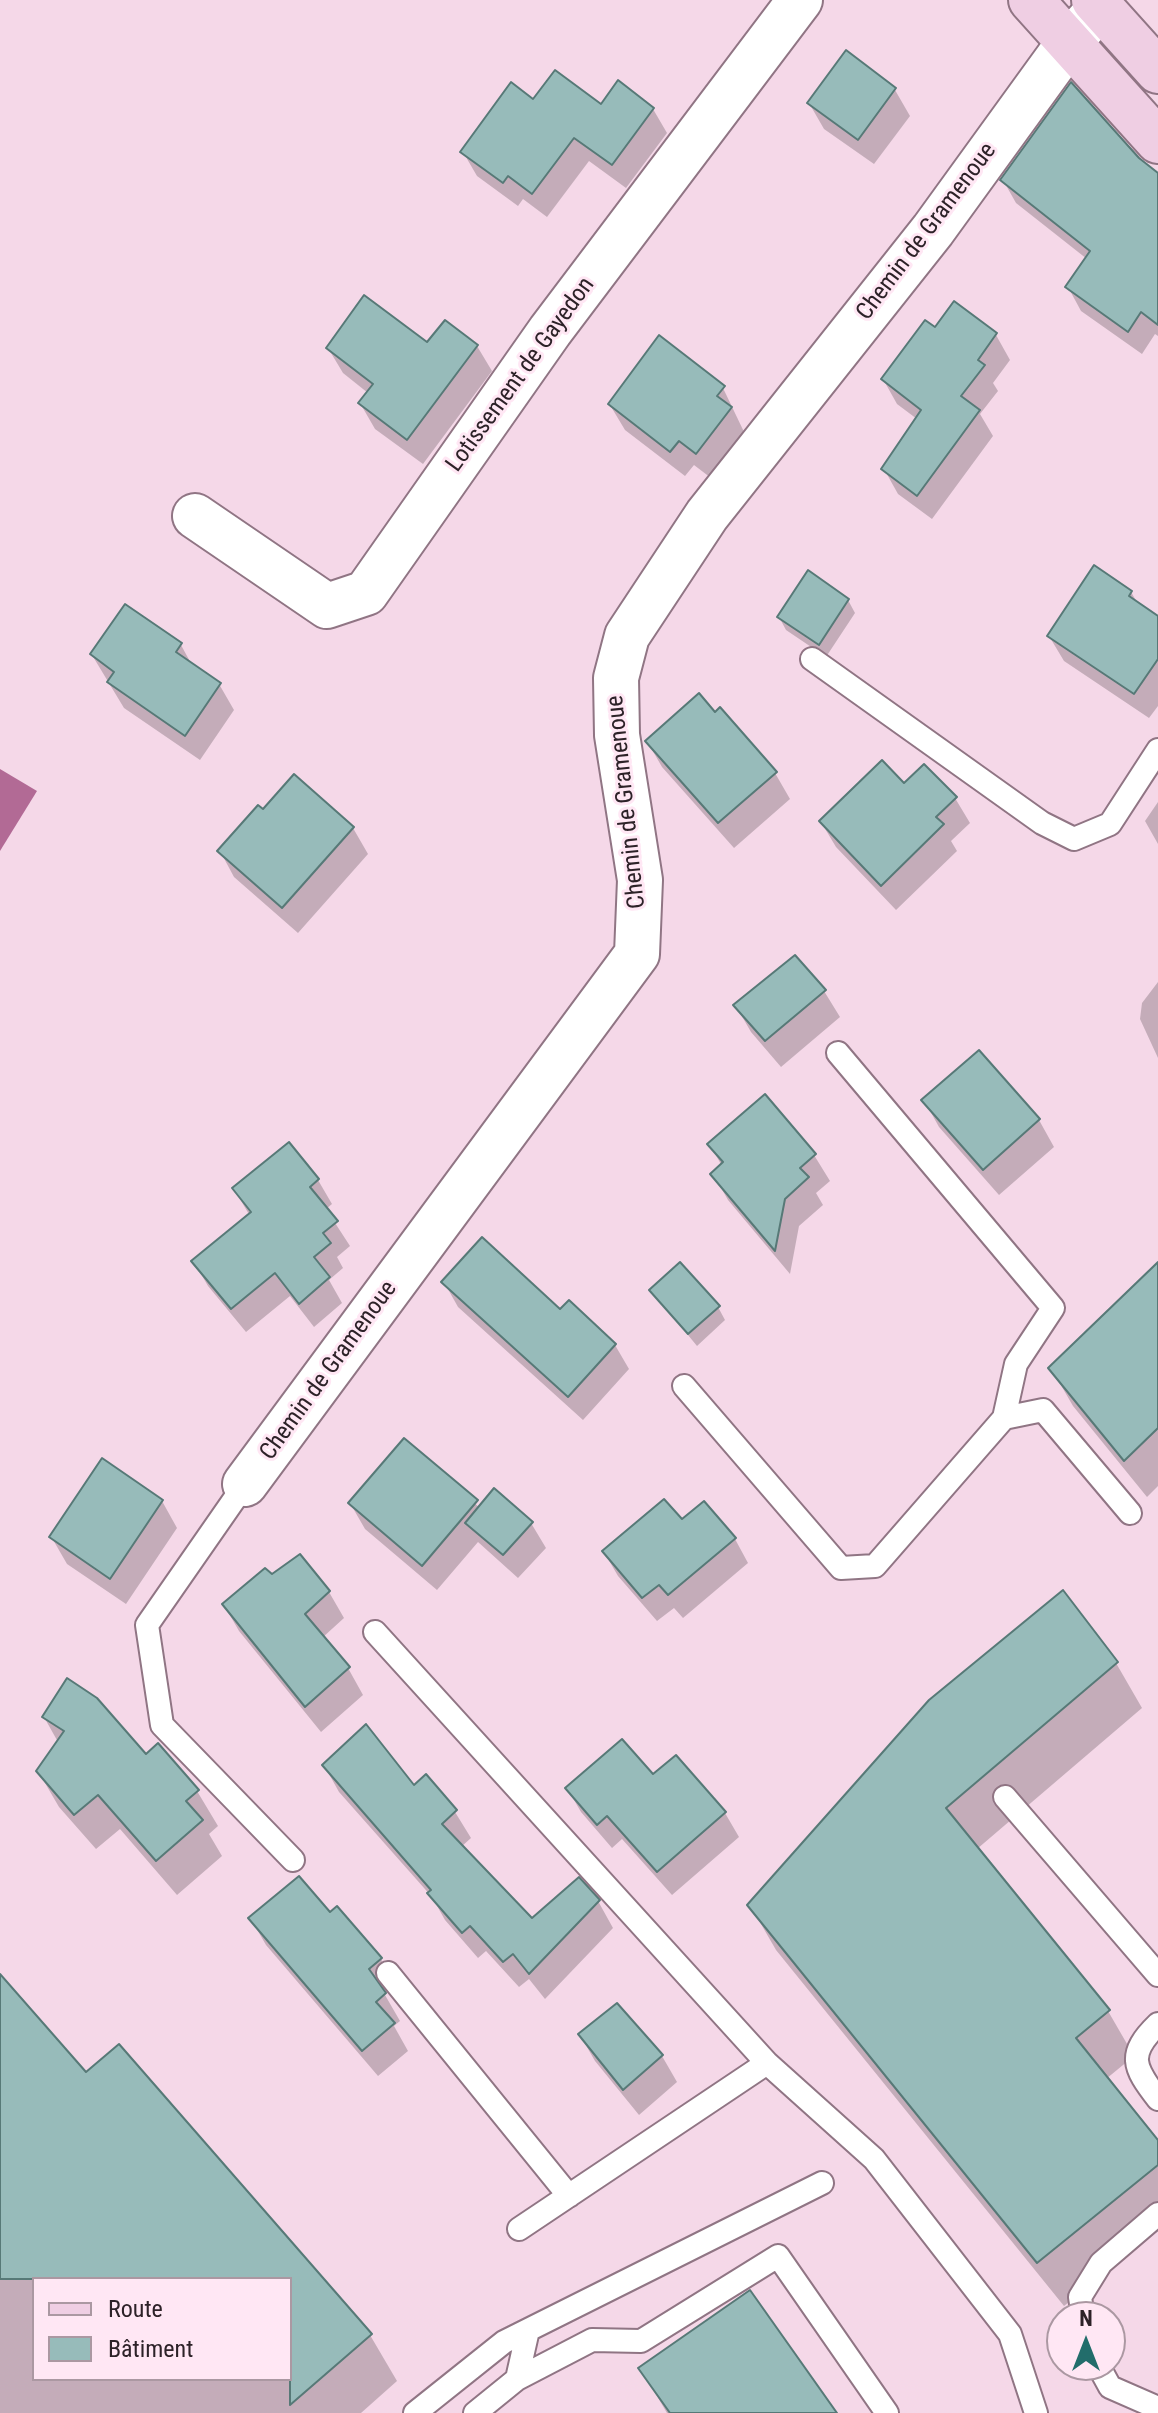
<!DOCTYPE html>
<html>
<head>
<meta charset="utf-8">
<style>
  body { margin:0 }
  #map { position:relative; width:1158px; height:2413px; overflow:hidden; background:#f5d8e8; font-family:"Roboto Condensed",sans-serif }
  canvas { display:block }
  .legend { position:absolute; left:32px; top:2277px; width:260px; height:104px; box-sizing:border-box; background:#ffe7f4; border:2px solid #ab98a2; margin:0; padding:10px 14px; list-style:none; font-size:24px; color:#2d2228 }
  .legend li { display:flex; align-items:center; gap:16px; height:40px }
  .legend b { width:40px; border:2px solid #ab98a2 }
  .north { position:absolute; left:1046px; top:2301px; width:80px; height:80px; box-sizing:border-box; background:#ffe7f4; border:2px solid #ab98a2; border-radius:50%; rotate:0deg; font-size:22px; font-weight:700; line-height:32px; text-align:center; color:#2d2228 }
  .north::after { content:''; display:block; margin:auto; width:28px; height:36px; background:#226d6b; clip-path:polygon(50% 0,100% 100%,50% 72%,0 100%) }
</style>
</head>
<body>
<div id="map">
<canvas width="1158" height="2413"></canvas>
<ul class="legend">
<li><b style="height:10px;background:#efcee3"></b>Route</li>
<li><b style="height:22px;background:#97bbba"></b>Bâtiment</li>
</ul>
<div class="north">N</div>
</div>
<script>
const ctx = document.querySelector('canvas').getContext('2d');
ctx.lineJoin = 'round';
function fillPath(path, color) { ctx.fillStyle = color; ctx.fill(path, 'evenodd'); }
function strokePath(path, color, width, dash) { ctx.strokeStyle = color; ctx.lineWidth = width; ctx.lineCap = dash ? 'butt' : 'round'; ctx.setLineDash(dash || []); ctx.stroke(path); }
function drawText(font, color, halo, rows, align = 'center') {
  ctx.font = font + ' "Roboto Condensed",sans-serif'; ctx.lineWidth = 6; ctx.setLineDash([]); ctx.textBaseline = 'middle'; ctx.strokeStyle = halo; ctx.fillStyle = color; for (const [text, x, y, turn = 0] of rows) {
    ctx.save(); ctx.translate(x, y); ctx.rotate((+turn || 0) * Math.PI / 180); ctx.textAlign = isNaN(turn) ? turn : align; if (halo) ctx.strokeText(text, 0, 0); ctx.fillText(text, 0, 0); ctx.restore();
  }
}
const water = new Path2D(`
  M 0,769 L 37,791 L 0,851 Z`);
const shadow = new Path2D(`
  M 1071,85 L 1158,176 L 1158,336 L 1155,334 L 1142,354 L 1081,311 L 1068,287 L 1087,259 L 1016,203 L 1003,180 Z
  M 895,90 L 910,116 L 874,164 L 824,129 L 809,103 Z
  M 534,102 L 653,109 L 667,133 L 626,188 L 589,161 L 547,217 L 523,199 L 518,206 L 477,176 L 463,152 Z
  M 935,330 L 996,335 L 1010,360 L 993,383 L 998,391 L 980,414 L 993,436 L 932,519 L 898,494 L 884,469 L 917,419 L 897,404 L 883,379 Z
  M 477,346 L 492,371 L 423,464 L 375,429 L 360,403 L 368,393 L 343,373 L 328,348 Z
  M 723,388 L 745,434 L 711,478 L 694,465 L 685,476 L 625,430 L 610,405 Z
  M 1131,592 L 1138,604 L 1158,618 L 1158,706 L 1149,718 L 1064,661 L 1049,636 Z
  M 848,600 L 855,613 L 826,657 L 786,630 L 779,617 Z
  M 181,645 L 193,667 L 219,684 L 234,710 L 200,760 L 124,708 L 92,655 Z
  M 647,741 L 775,773 L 790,799 L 734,848 L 662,767 Z
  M 904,786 L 955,798 L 970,823 L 951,841 L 957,851 L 896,910 L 836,847 L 821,822 Z
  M 1158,802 L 1158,844 L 1145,821 Z
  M 264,812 L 353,828 L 368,854 L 298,933 L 234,877 L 220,851 Z
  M 1158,982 L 1158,1058 L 1140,1019 L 1142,1003 Z
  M 824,991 L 840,1017 L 781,1067 L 751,1032 L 736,1006 Z
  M 979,1053 L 1039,1120 L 1054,1147 L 999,1195 L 939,1127 L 924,1100 Z
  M 710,1145 L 814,1155 L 830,1181 L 816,1193 L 823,1205 L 799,1226 L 790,1274 L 728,1200 L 713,1174 L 722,1166 Z
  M 318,1180 L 332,1204 L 326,1209 L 350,1246 L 337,1257 L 343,1268 L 329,1280 L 342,1303 L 314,1327 L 290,1296 L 246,1332 L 208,1286 L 194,1262 L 250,1216 L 234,1189 Z
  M 1158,1265 L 1158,1486 L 1147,1497 L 1073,1406 L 1051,1368 Z
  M 444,1282 L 561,1311 L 615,1345 L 629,1369 L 583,1420 L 458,1307 Z
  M 652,1291 L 718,1307 L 725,1320 L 697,1346 Z
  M 404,1441 L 480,1508 L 531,1523 L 546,1548 L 518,1578 L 478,1542 L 437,1590 L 365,1529 L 350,1503 Z
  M 162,1501 L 177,1528 L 126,1604 L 67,1564 L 52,1538 Z
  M 682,1522 L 735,1539 L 748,1563 L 683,1618 L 674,1608 L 657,1621 L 618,1576 L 604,1552 Z
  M 271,1577 L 329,1592 L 344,1618 L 322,1638 L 348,1668 L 363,1695 L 321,1732 L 239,1631 L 224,1605 Z
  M 1116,1663 L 1142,1708 L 977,1849 L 1108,2011 L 1134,2056 L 1106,2079 L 1158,2143 L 1158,2231 L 1064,2306 L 776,1950 L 750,1905 Z
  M 44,1717 L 146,1757 L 197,1791 L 218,1826 L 209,1834 L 222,1856 L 177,1895 L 120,1829 L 96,1849 L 59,1807 L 38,1771 L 58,1742 Z
  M 676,1757 L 725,1813 L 739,1837 L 672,1895 L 622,1839 L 612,1848 L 581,1812 L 567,1788 L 653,1777 Z
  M 324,1765 L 414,1788 L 426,1777 L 455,1812 L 471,1838 L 461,1847 L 531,1920 L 598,1901 L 613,1928 L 545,1999 L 529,1979 L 519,1987 L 486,1951 L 478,1958 L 445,1920 L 432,1897 L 339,1792 Z
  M 337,1908 L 381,1959 L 396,1985 L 385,1995 L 400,2021 L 394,2026 L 408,2051 L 378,2076 L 266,1945 L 251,1919 L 330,1915 Z
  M 0,1977 L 86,2075 L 370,2335 L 397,2381 L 361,2413 L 0,2413 ZM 34,2279 L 290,2279 L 290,2379 L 34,2379 Z
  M 580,2035 L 662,2056 L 677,2082 L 639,2115 L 595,2061 Z
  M 641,2369 L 835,2413 L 667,2413 Z`);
const building = new Path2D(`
  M 846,50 L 896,88 L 858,140 L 807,103 Z
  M 555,70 L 601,104 L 618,80 L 654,108 L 612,165 L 574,138 L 532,194 L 508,176 L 503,183 L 460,152 L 511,82 L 533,99 Z
  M 1071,82 L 1139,158 L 1158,173 L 1158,325 L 1141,312 L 1128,332 L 1065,287 L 1090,251 L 1000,180 Z
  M 364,295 L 427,342 L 445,320 L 478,345 L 407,440 L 358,403 L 373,384 L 326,348 Z
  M 954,301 L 997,333 L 978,360 L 985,365 L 961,396 L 980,410 L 917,496 L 881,469 L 921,410 L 881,379 L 925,320 L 935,327 Z
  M 659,335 L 725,386 L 717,396 L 732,407 L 696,454 L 679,441 L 670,452 L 608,404 Z
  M 1094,565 L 1132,591 L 1129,596 L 1158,616 L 1158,659 L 1134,694 L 1047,636 Z
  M 808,570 L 849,599 L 819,645 L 777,617 Z
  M 125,604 L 182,643 L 176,652 L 221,683 L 185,736 L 107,682 L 114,672 L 90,654 Z
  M 699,693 L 715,712 L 720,707 L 777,772 L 718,823 L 645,741 Z
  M 882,760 L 904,783 L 924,764 L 957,797 L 936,817 L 944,824 L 881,886 L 819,821 Z
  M 294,774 L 354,827 L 282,908 L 217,851 L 258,805 L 263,809 Z
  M 795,955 L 826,990 L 765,1041 L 733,1005 Z
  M 979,1050 L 1040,1119 L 983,1170 L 921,1100 Z
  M 765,1094 L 816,1154 L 800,1168 L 809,1177 L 785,1199 L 775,1251 L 710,1174 L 723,1162 L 707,1144 Z
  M 289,1142 L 319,1179 L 310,1187 L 338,1221 L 323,1233 L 331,1243 L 314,1257 L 330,1277 L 299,1304 L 275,1273 L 231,1309 L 191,1261 L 251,1212 L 232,1188 Z
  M 482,1237 L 560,1309 L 569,1300 L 616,1344 L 568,1397 L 441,1282 Z
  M 680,1262 L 720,1306 L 688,1334 L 649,1290 Z
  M 1158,1262 L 1158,1428 L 1124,1461 L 1048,1368 Z
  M 404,1438 L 478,1500 L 422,1566 L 348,1503 Z
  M 102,1458 L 163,1500 L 110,1579 L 49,1537 Z
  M 494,1488 L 533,1522 L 503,1555 L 465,1523 Z
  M 664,1499 L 682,1519 L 704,1501 L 736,1538 L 668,1595 L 659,1585 L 642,1598 L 602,1551 Z
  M 300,1554 L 330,1591 L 305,1614 L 350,1667 L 305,1707 L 222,1604 L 265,1568 L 272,1574 Z
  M 1063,1590 L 1118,1662 L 946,1808 L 1110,2010 L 1076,2038 L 1158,2140 L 1158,2165 L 1037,2263 L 747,1905 L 929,1700 Z
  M 67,1678 L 97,1698 L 146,1754 L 158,1743 L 199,1790 L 186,1801 L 203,1820 L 156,1861 L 98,1795 L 74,1815 L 36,1771 L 64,1731 L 42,1717 Z
  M 366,1724 L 414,1785 L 426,1774 L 457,1810 L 442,1824 L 532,1918 L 579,1877 L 600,1900 L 529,1974 L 513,1954 L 503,1962 L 470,1926 L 462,1933 L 427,1893 L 431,1890 L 322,1765 Z
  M 622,1739 L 653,1774 L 676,1755 L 726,1812 L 657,1872 L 607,1816 L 597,1825 L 565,1788 Z
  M 299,1876 L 330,1912 L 337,1906 L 382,1958 L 369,1969 L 386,1993 L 376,2002 L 395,2023 L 362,2051 L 248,1918 Z
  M 0,1974 L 86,2072 L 119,2044 L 372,2334 L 290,2405 L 290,2279 L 0,2279 Z
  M 617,2003 L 663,2055 L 623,2090 L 578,2034 Z
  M 750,2290 L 837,2413 L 670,2413 L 638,2368 Z`);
const service = new Path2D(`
  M 812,659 L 1042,823 L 1074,839 L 1110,824 L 1158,750
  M 838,1053 L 1053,1308 L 1016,1364 L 1004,1418
  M 684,1386 L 841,1568 L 875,1566 L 1004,1418 L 1043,1410 L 1130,1513
  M 245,1484 L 147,1625 L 162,1725 L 293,1860
  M 375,1632 L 767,2063 L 874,2159 L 1010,2334 L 1036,2413
  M 1005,1797 L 1158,1975
  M 388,1973 L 569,2196
  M 1158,2024 C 1127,2054 1133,2067 1158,2099
  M 519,2229 L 767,2063
  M 1083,2317 L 1080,2297 L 1101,2263 L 1158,2214
  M 1098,2365 L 1110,2387 L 1158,2408
  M 517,2379 L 528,2330
  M 415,2413 L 504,2342 L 822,2183
  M 475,2413 L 517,2379 L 592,2340 L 641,2341 L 778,2256 L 887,2413`);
const minor = new Path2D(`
  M 195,516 L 327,606 L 366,593 L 550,331 L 800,0
  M 245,1484 L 637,954 L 640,880 L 617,735 L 616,678 L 627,636 L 707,515 L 933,230 L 1070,41 L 1101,7`);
const secondary = new Path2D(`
  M 1031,0 L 1158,141
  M 1094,0 L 1158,71`);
const streetNames = [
  ["Chemin de Gramenoue",927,232,-53],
  ["Lotissement de Gayedon",521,375,-54],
  ["Chemin de Gramenoue",627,802,-96],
  ["Chemin de Gramenoue",329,1371,-54]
];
fillPath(water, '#b26a95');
fillPath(shadow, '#0003');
fillPath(building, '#97bbba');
strokePath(building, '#577977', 2);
strokePath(service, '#907584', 26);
strokePath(minor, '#907584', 48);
strokePath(secondary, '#907584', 48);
strokePath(service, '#fff', 22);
strokePath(minor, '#fff', 44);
strokePath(secondary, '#efcee3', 44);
drawText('24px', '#2d2228', '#ffe7f4', streetNames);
</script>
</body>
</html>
